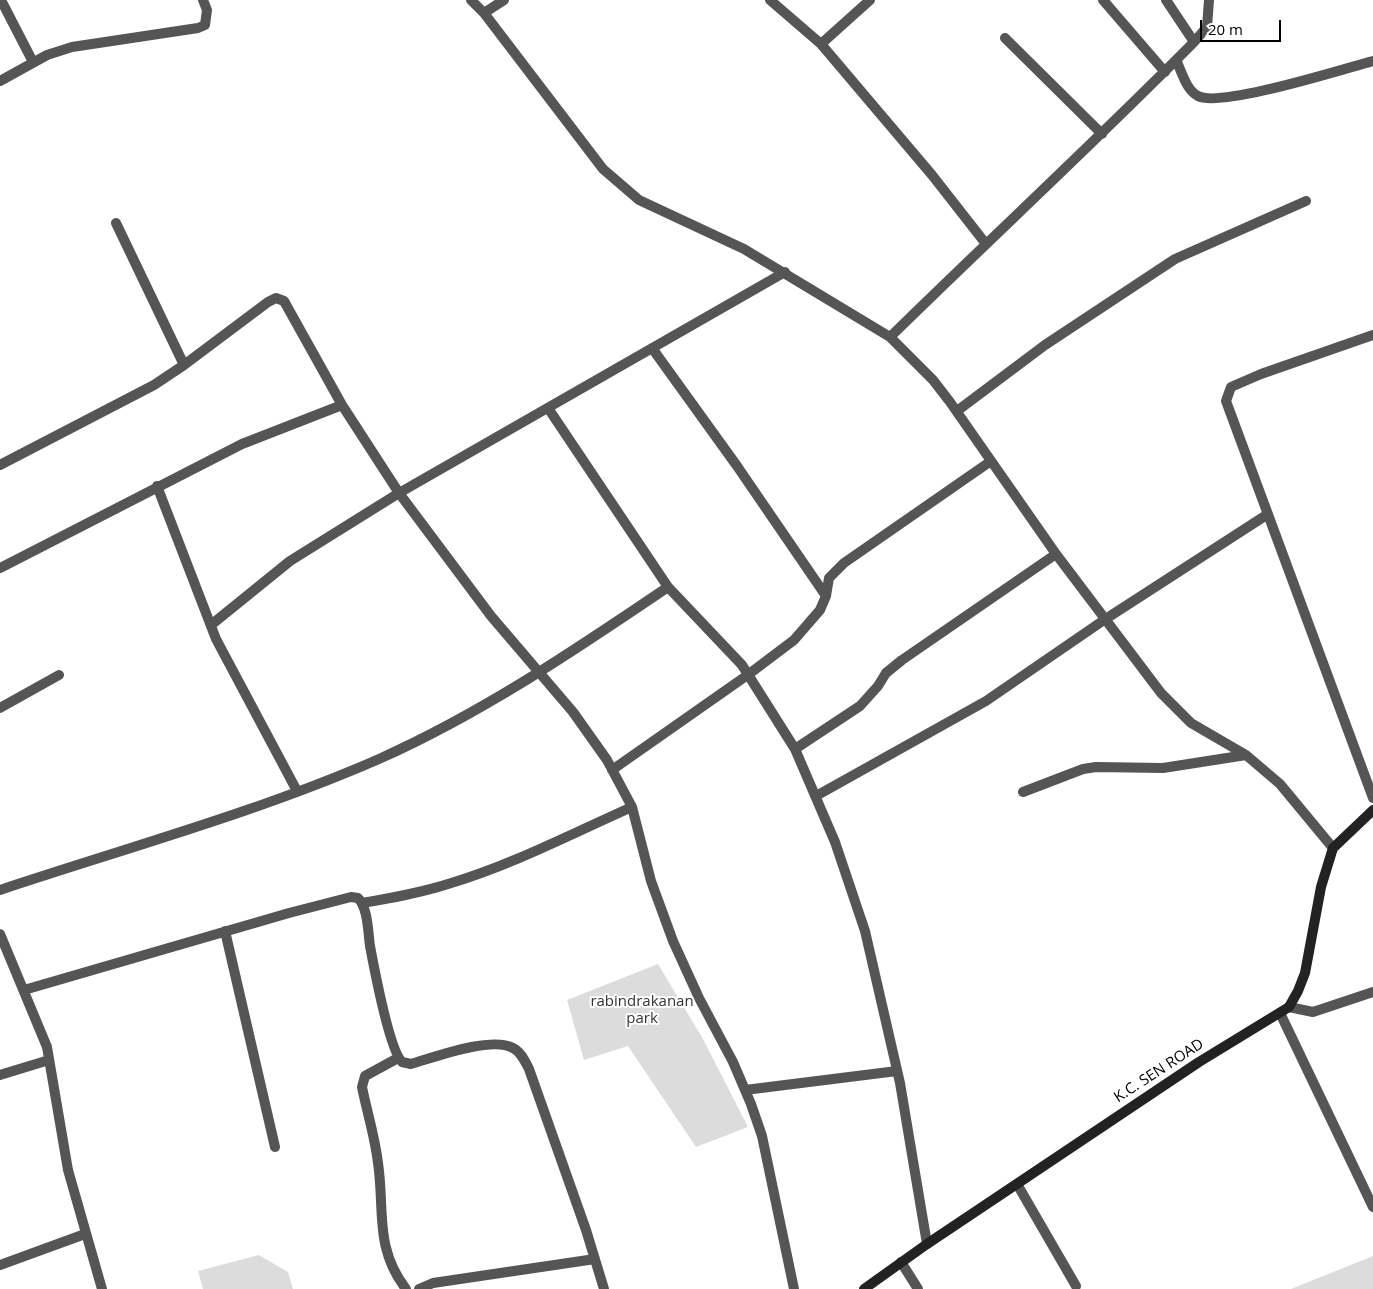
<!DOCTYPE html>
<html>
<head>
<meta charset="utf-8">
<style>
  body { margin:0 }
  #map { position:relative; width:1373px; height:1289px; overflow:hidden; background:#fff; font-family:"Open Sans",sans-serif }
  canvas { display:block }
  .scale { position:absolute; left:1200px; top:20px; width:81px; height:22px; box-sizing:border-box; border:2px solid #000; border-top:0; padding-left:6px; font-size:15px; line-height:18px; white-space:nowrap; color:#000; -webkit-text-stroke:4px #fff; paint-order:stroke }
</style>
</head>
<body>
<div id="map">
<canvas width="1373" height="1289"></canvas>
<div class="scale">20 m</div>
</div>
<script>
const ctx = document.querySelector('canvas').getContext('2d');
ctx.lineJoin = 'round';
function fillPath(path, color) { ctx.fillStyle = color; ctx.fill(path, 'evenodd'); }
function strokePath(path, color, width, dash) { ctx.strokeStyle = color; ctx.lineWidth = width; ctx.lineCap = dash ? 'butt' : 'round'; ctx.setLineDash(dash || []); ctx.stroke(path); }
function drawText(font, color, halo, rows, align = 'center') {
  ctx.font = font + ' "Open Sans",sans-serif'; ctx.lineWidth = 4; ctx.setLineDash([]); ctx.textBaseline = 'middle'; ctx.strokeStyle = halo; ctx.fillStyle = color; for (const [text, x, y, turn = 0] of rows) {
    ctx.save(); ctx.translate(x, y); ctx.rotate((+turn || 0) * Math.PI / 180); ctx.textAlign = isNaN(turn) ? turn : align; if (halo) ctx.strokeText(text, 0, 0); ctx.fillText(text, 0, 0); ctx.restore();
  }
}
const green = new Path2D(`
  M 658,964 L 703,1039 L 748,1127 L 696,1147 L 628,1046 L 584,1060 L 567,1000 Z
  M 259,1255 L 288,1272 L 293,1289 L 203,1289 L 198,1271 Z
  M 1373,1256 L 1373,1289 L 1291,1289 Z`);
const street = new Path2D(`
  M 1,0 L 33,62
  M 471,0 L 484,13 L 603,169 L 639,200 L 744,249 L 890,337 L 933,380 L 950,402 L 1056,554 L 1161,693 L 1191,723 L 1246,755 L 1280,784 L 1333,848
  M 770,0 L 821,44 L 932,175 L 986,244
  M 1103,0 L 1165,72
  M 1166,0 L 1194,42
  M 484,13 L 504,0
  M 1005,38 L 1102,134
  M 821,44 L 870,0
  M 1176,60 C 1182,72 1186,90 1198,96 C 1220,108 1343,69 1373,61
  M 0,81 L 47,55 L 72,47 L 198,28 L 205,25 L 207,10 L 203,0
  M 116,223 L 184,365
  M 1373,335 L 1261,374 L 1231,387 L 1226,401 L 1373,798
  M 890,337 C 991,238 1095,142 1194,42 L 1207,27 L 1209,0
  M 652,348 L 737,466 L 826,596
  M 548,408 L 668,587 L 742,665 L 795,749 L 835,842 L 865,931 L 900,1083 L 927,1244
  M 957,411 L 1045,345 L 1175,259 L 1306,201
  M 0,465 L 154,385 L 184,365 L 268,302 L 276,298 L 284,301 L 342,405 L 399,493 L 491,616 L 573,712 L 607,760 L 632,807 L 651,881 L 673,941 L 699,998 L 733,1062 L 751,1104 L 762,1136 L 794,1289
  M 157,486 L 216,639 L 297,791
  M 0,568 L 242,444 L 342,405
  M 211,625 L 290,561 L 399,493 L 785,272
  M 0,708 L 59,675
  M 795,749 L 860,706 L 878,686 L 886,673 L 902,660 L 1056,554
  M 612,770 L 749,674 L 794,640 L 820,610 L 826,596 L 829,578 L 844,563 L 991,461
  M 1023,792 L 1083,769 L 1096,767 L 1163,768 L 1246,755
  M 816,796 L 986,701 L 1104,620 L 1268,514
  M 0,890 C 126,848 258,812 379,759 C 482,713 575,650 668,587
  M 362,903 C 391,898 420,893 448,884 C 512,865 571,834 632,807
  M 225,931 L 275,1147
  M 0,934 L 47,1047 L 68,1170 L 102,1289
  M 24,990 L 289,913 L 351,897 L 358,898 C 368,908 368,932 370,946 C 374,967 389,1049 402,1062 L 411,1064 C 435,1057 491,1036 513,1048 C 521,1052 525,1061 529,1069 L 586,1230 L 604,1289
  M 1289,1007 L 1313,1012 L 1373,992
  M 1280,1013 L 1373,1207
  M 398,1058 L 365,1076 L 362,1087 C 367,1112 375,1137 378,1163 C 385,1210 374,1247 406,1289
  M 0,1075 L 49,1060
  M 745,1090 L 897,1071
  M 1017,1184 L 1076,1286
  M 901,1262 L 918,1289
  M 0,1265 L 85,1234
  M 419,1289 L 433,1283 L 595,1259`);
const secondary = new Path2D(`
  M 864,1289 L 927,1244 L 1199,1062 L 1289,1007 L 1298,991 L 1305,973 L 1321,887 L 1333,848 L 1373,810`);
const parkNames = [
  ["rabindrakanan",642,1002],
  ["park",642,1019]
];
const streetNames = [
  ["K.C. SEN ROAD",1159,1071,-33]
];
fillPath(green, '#dcdcdc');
strokePath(street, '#555', 10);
strokePath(secondary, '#222', 10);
drawText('15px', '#333', '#fff', parkNames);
drawText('15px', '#000', '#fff', streetNames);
</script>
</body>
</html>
